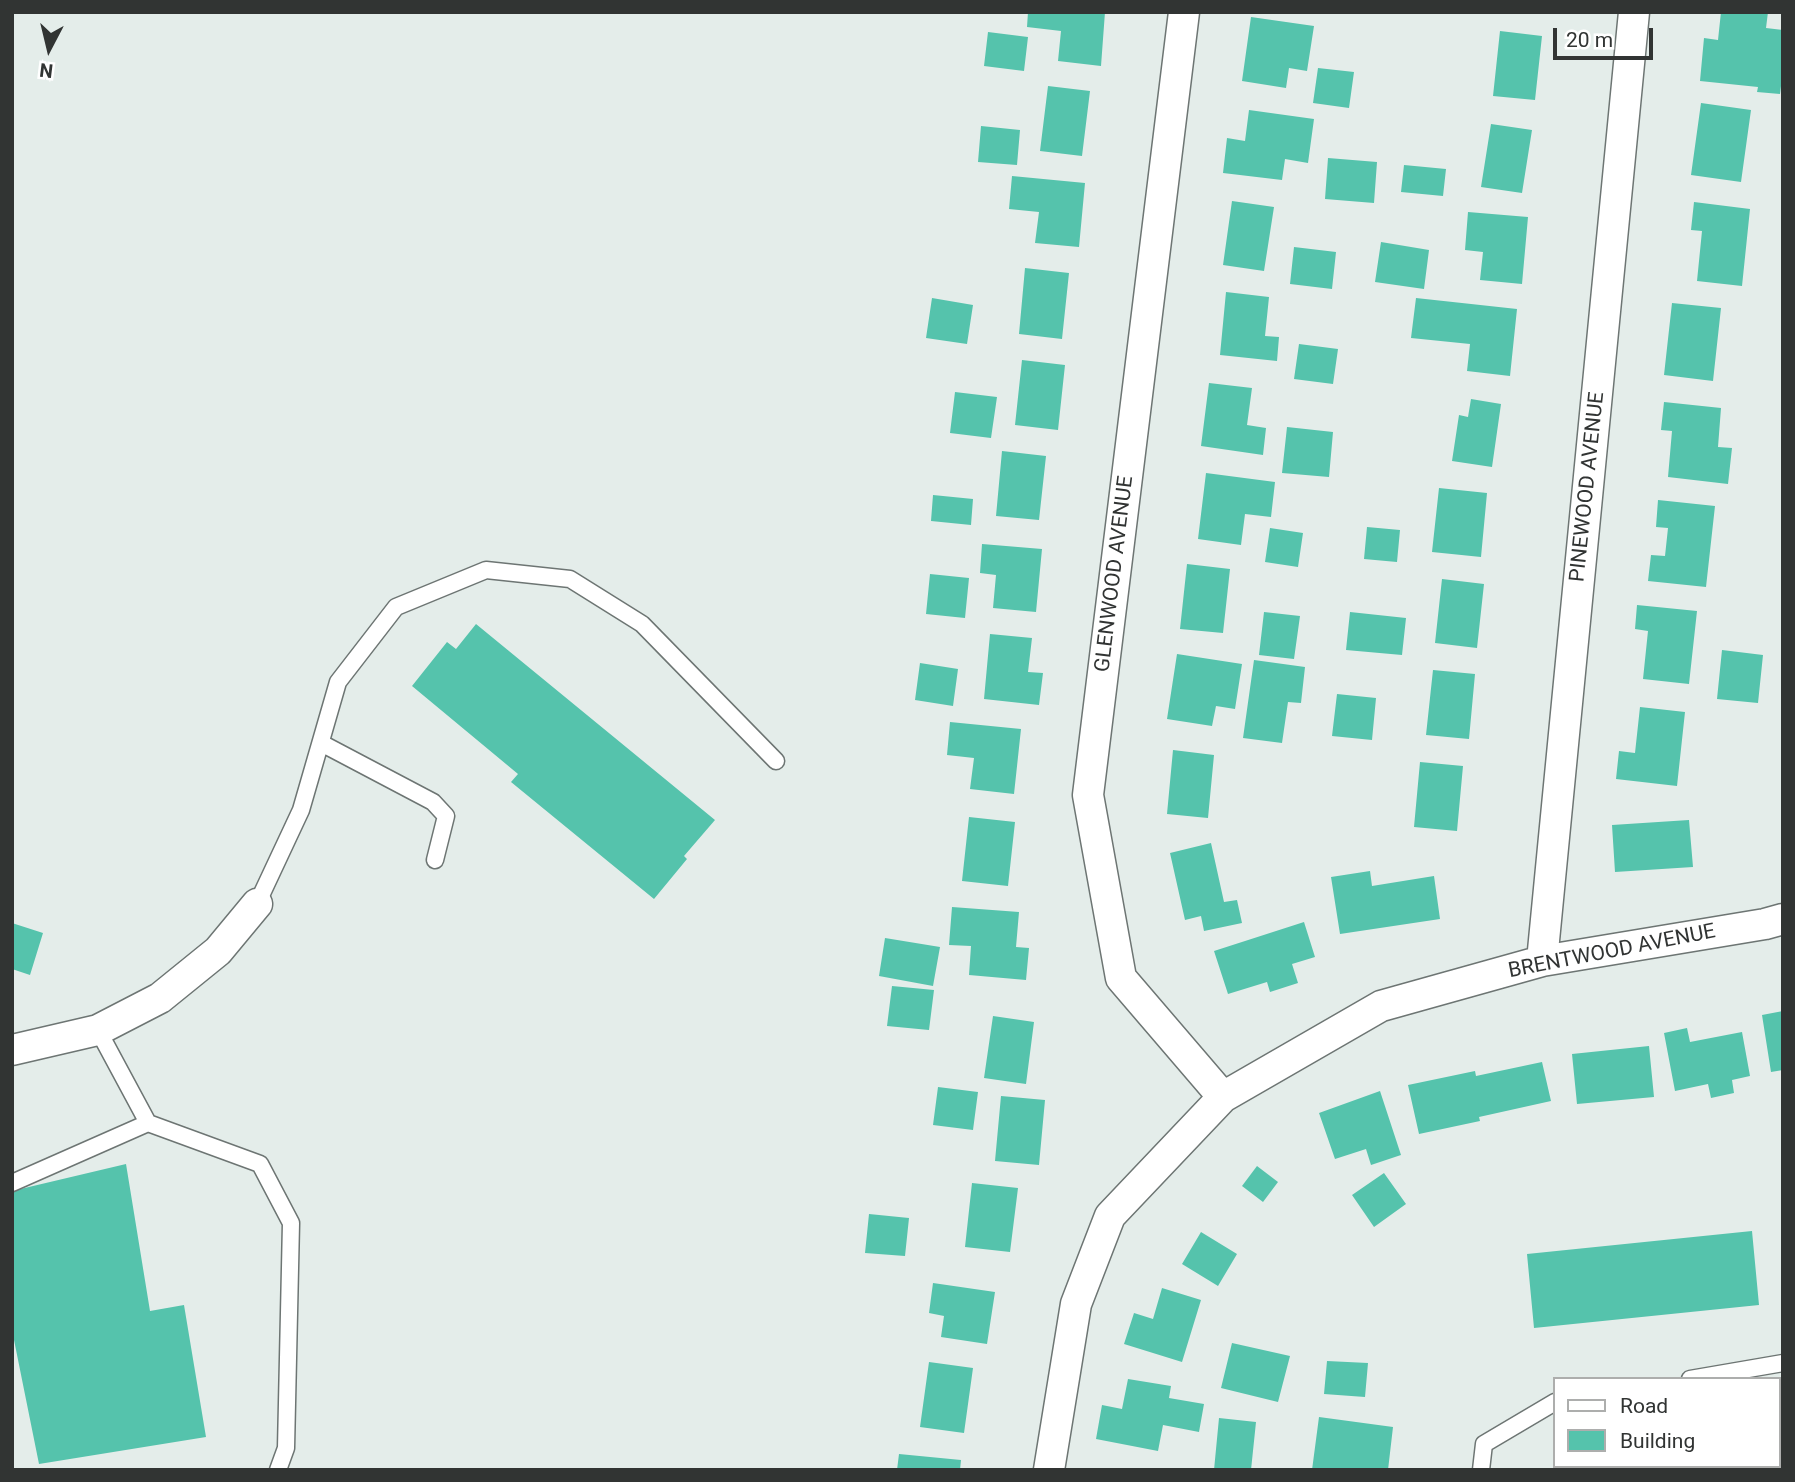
<!DOCTYPE html>
<html>
<head>
<meta charset="utf-8">
<style>
  body { margin:0 }
  #map { position:relative; width:1795px; height:1482px; overflow:hidden; background:#e4edea; font-family:Roboto,sans-serif }
  canvas { display:block }
  .frame { position:absolute; inset:0; border:14px solid #313433; pointer-events:none }
  .legend { position:absolute; left:1553px; top:1377px; width:228px; height:91px; box-sizing:border-box; background:#fff; border:2px solid #adaead; margin:0; padding:9px 12px; list-style:none; font-size:21px; color:#313433 }
  .legend li { display:flex; align-items:center; gap:14px; height:35px }
  .legend b { width:35px; border:2px solid #adaead }
  .north { position:absolute; left:14px; top:14px; width:70px; height:70px; -webkit-text-stroke:5px #fff; paint-order:stroke; rotate:187deg; font-size:19px; font-weight:700; line-height:28px; text-align:center; color:#313433 }
  .north::after { content:''; display:block; margin:auto; width:24px; height:32px; background:#313433; clip-path:polygon(50% 0,100% 100%,50% 72%,0 100%) }
  .scale { position:absolute; left:1553px; top:28px; width:100px; height:32px; box-sizing:border-box; border:4px solid #313433; border-top:0; padding-left:9px; font-size:21px; line-height:24px; white-space:nowrap; color:#313433; -webkit-text-stroke:5px #fff; paint-order:stroke }
</style>
</head>
<body>
<div id="map">
<canvas width="1795" height="1482"></canvas>
<div class="frame"></div>
<ul class="legend">
<li><b style="height:9px;background:#fff"></b>Road</li>
<li><b style="height:19px;background:#55c3ac"></b>Building</li>
</ul>
<div class="north">N</div>
<div class="scale">20 m</div>
</div>
<script>
const ctx = document.querySelector('canvas').getContext('2d');
ctx.lineJoin = 'round';
function fillPath(path, color) { ctx.fillStyle = color; ctx.fill(path, 'evenodd'); }
function strokePath(path, color, width, dash) { ctx.strokeStyle = color; ctx.lineWidth = width; ctx.lineCap = dash ? 'butt' : 'round'; ctx.setLineDash(dash || []); ctx.stroke(path); }
function drawText(font, color, halo, rows, align = 'center') {
  ctx.font = font + ' Roboto,sans-serif'; ctx.lineWidth = 6; ctx.setLineDash([]); ctx.textBaseline = 'middle'; ctx.strokeStyle = halo; ctx.fillStyle = color; for (const [text, x, y, turn = 0] of rows) {
    ctx.save(); ctx.translate(x, y); ctx.rotate((+turn || 0) * Math.PI / 180); ctx.textAlign = isNaN(turn) ? turn : align; if (halo) ctx.strokeText(text, 0, 0); ctx.fillText(text, 0, 0); ctx.restore();
  }
}
const building = new Path2D(`
  M 1028,12 L 1105,12 L 1101,66 L 1058,61 L 1061,31 L 1027,27 Z
  M 1721,12 L 1768,12 L 1766,28 L 1783,30 L 1783,70 L 1780,94 L 1757,92 L 1758,87 L 1700,81 L 1704,38 L 1718,40 Z
  M 1251,17 L 1314,26 L 1307,71 L 1289,68 L 1286,88 L 1242,81 Z
  M 1500,31 L 1542,36 L 1535,100 L 1493,96 Z
  M 988,32 L 1028,37 L 1024,71 L 984,66 Z
  M 1318,68 L 1354,72 L 1349,108 L 1313,103 Z
  M 1048,86 L 1090,91 L 1082,156 L 1040,151 Z
  M 1701,103 L 1751,110 L 1741,182 L 1691,175 Z
  M 1249,110 L 1314,119 L 1308,163 L 1285,159 L 1282,180 L 1223,173 L 1227,138 L 1245,141 Z
  M 1491,124 L 1532,130 L 1522,193 L 1481,187 Z
  M 981,126 L 1020,130 L 1017,165 L 978,162 Z
  M 1328,158 L 1377,162 L 1374,203 L 1325,199 Z
  M 1404,165 L 1446,169 L 1443,196 L 1401,192 Z
  M 1012,176 L 1085,183 L 1079,247 L 1035,243 L 1039,212 L 1009,209 Z
  M 1232,201 L 1274,207 L 1264,271 L 1223,265 Z
  M 1694,202 L 1750,209 L 1742,286 L 1697,281 L 1702,231 L 1691,230 Z
  M 1468,212 L 1528,217 L 1522,284 L 1480,280 L 1483,252 L 1465,250 Z
  M 1381,242 L 1429,250 L 1424,289 L 1375,282 Z
  M 1294,247 L 1336,252 L 1332,289 L 1290,284 Z
  M 1025,268 L 1069,273 L 1062,339 L 1019,334 Z
  M 1226,292 L 1269,297 L 1265,336 L 1279,337 L 1277,361 L 1220,355 Z
  M 932,298 L 973,305 L 967,344 L 926,338 Z
  M 1416,298 L 1517,309 L 1510,376 L 1467,371 L 1470,344 L 1411,338 Z
  M 1672,303 L 1721,308 L 1713,381 L 1664,375 Z
  M 1299,344 L 1338,349 L 1333,384 L 1294,379 Z
  M 1022,360 L 1065,365 L 1058,430 L 1015,425 Z
  M 1209,383 L 1252,388 L 1247,425 L 1266,428 L 1263,455 L 1201,446 Z
  M 955,392 L 997,397 L 991,438 L 950,433 Z
  M 1471,399 L 1501,404 L 1492,467 L 1452,461 L 1459,415 L 1468,417 Z
  M 1664,402 L 1721,408 L 1718,447 L 1732,448 L 1728,484 L 1668,477 L 1672,431 L 1661,430 Z
  M 1287,427 L 1333,432 L 1329,477 L 1282,473 Z
  M 1002,451 L 1046,456 L 1039,520 L 996,516 Z
  M 1206,473 L 1275,482 L 1271,517 L 1245,514 L 1241,545 L 1198,539 Z
  M 1439,488 L 1487,493 L 1481,557 L 1432,552 Z
  M 933,495 L 973,499 L 971,525 L 931,521 Z
  M 1658,500 L 1715,506 L 1706,587 L 1648,581 L 1651,555 L 1665,556 L 1668,528 L 1656,527 Z
  M 1367,527 L 1400,530 L 1397,562 L 1364,559 Z
  M 1270,528 L 1303,533 L 1298,567 L 1265,562 Z
  M 982,544 L 1042,549 L 1036,612 L 993,608 L 996,575 L 980,573 Z
  M 1187,564 L 1230,569 L 1223,633 L 1180,629 Z
  M 930,574 L 969,578 L 965,618 L 926,614 Z
  M 1442,579 L 1484,584 L 1477,648 L 1435,643 Z
  M 1637,605 L 1697,611 L 1689,684 L 1643,679 L 1648,631 L 1635,629 Z
  M 1264,612 L 1300,616 L 1294,659 L 1259,655 Z
  M 1350,612 L 1406,618 L 1402,655 L 1346,650 Z
  M 476,624 L 715,820 L 684,856 L 687,859 L 654,899 L 511,782 L 518,774 L 412,686 L 447,642 L 456,649 Z
  M 990,634 L 1032,638 L 1028,672 L 1043,673 L 1039,705 L 984,699 Z
  M 1722,650 L 1763,655 L 1758,703 L 1717,699 Z
  M 1177,654 L 1242,664 L 1235,709 L 1216,706 L 1212,726 L 1167,719 Z
  M 1254,660 L 1305,667 L 1301,703 L 1288,702 L 1282,743 L 1243,738 Z
  M 920,663 L 958,669 L 953,706 L 915,700 Z
  M 1433,670 L 1475,674 L 1469,739 L 1426,735 Z
  M 1337,694 L 1376,698 L 1372,740 L 1332,736 Z
  M 1640,707 L 1685,712 L 1677,786 L 1616,779 L 1619,751 L 1635,753 Z
  M 950,722 L 1021,729 L 1014,794 L 970,789 L 974,758 L 947,755 Z
  M 1173,750 L 1214,755 L 1208,818 L 1167,814 Z
  M 1420,762 L 1463,766 L 1457,831 L 1414,827 Z
  M 969,817 L 1015,822 L 1008,886 L 962,881 Z
  M 1689,820 L 1693,867 L 1615,872 L 1612,825 Z
  M 1211,843 L 1224,902 L 1237,900 L 1242,923 L 1204,931 L 1201,916 L 1185,920 L 1170,853 Z
  M 1370,871 L 1372,886 L 1434,876 L 1440,919 L 1340,934 L 1331,877 Z
  M 952,907 L 1019,912 L 1016,947 L 1029,948 L 1026,980 L 969,975 L 971,946 L 949,945 Z
  M 1304,922 L 1315,957 L 1292,964 L 1298,983 L 1270,992 L 1267,982 L 1228,994 L 1214,951 Z
  M 12,923 L 43,933 L 30,975 L 12,969 Z
  M 885,938 L 940,947 L 933,986 L 879,976 Z
  M 892,986 L 934,990 L 929,1030 L 887,1026 Z
  M 1783,1011 L 1783,1070 L 1771,1072 L 1762,1015 Z
  M 993,1016 L 1034,1022 L 1026,1084 L 984,1078 Z
  M 1687,1028 L 1690,1042 L 1742,1032 L 1750,1076 L 1732,1080 L 1734,1093 L 1711,1098 L 1708,1084 L 1675,1091 L 1664,1033 Z
  M 1649,1046 L 1654,1097 L 1577,1104 L 1572,1054 Z
  M 1542,1062 L 1551,1101 L 1479,1117 L 1480,1121 L 1419,1134 L 1408,1085 L 1475,1071 L 1476,1076 Z
  M 938,1087 L 978,1092 L 973,1130 L 933,1125 Z
  M 1380,1091 L 1401,1155 L 1371,1165 L 1366,1149 L 1335,1159 L 1319,1113 Z
  M 1001,1096 L 1045,1100 L 1039,1165 L 995,1161 Z
  M 126,1164 L 150,1311 L 184,1305 L 206,1437 L 39,1464 L 12,1330 L 12,1191 Z
  M 1257,1166 L 1278,1182 L 1263,1202 L 1242,1186 Z
  M 1384,1173 L 1406,1204 L 1374,1227 L 1352,1195 Z
  M 972,1183 L 1018,1188 L 1010,1252 L 965,1247 Z
  M 869,1214 L 909,1218 L 905,1256 L 865,1253 Z
  M 1752,1231 L 1759,1305 L 1534,1328 L 1527,1254 Z
  M 1201,1232 L 1237,1254 L 1218,1286 L 1182,1264 Z
  M 933,1283 L 995,1292 L 987,1344 L 941,1337 L 944,1316 L 929,1313 Z
  M 1162,1288 L 1201,1300 L 1182,1362 L 1124,1344 L 1134,1313 L 1153,1319 Z
  M 1232,1343 L 1290,1356 L 1278,1402 L 1221,1388 Z
  M 1327,1361 L 1368,1363 L 1365,1397 L 1324,1394 Z
  M 929,1362 L 973,1368 L 964,1433 L 920,1427 Z
  M 1128,1379 L 1171,1386 L 1169,1398 L 1204,1404 L 1199,1432 L 1163,1425 L 1158,1451 L 1096,1439 L 1102,1405 L 1122,1409 Z
  M 1319,1417 L 1393,1427 L 1388,1470 L 1312,1470 Z
  M 1219,1418 L 1256,1422 L 1251,1470 L 1214,1470 Z
  M 899,1454 L 961,1460 L 960,1470 L 897,1470 Z`);
const service = new Path2D(`
  M 321,743 L 433,802 L 446,816 L 435,860
  M 257,904 L 301,810 L 338,682 L 396,607 L 486,570 L 570,579 L 642,624 L 776,761
  M 98,1030 L 148,1123 L 260,1164 L 291,1223 L 286,1448 L 278,1470
  M 12,1183 L 148,1123
  M 1690,1379 L 1783,1363
  M 1481,1470 L 1484,1444 L 1555,1402`);
const minor = new Path2D(`
  M 1184,12 L 1088,795 L 1121,978 L 1223,1097
  M 1542,961 L 1634,12
  M 12,1050 L 98,1030 L 160,998 L 218,951 L 257,904
  M 1049,1470 L 1076,1304 L 1110,1216 L 1223,1097 L 1381,1006 L 1542,961 L 1765,924 L 1783,919`);
const streetNames = [
  ["PINEWOOD AVENUE",1588,487,-84],
  ["GLENWOOD AVENUE",1115,574,-83],
  ["BRENTWOOD AVENUE",1612,952,-11]
];
fillPath(building, '#55c3ac');
strokePath(service, '#6d7573', 19);
strokePath(minor, '#6d7573', 33);
strokePath(service, '#fff', 16);
strokePath(minor, '#fff', 30);
drawText('21px', '#313433', '#fff', streetNames);
</script>
</body>
</html>
